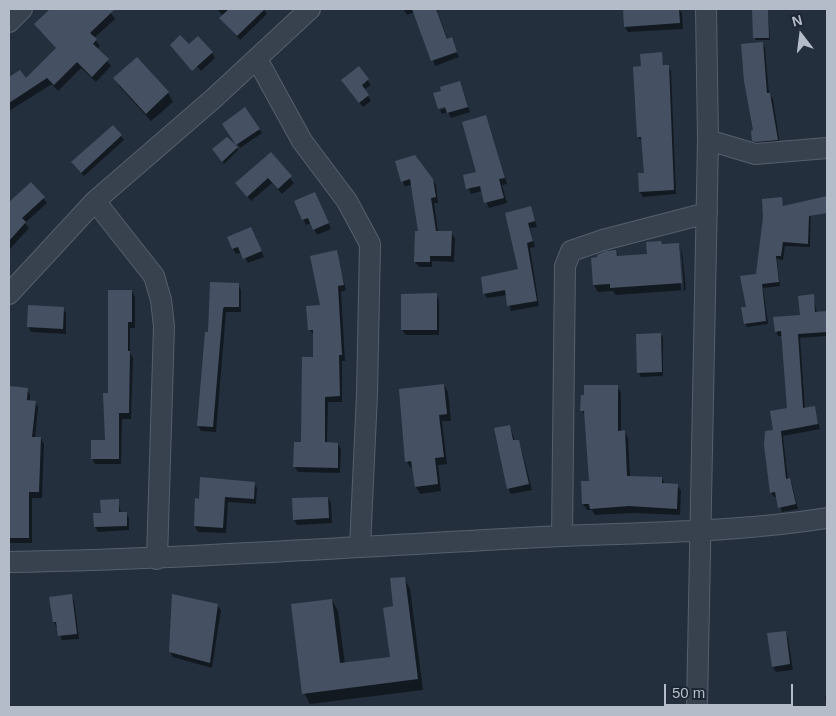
<!DOCTYPE html>
<html>
<head>
<meta charset="utf-8">
<style>
  body { margin:0 }
  #map { position:relative; width:836px; height:716px; overflow:hidden; background:#242f3e; font-family:Helvetica,sans-serif }
  canvas { display:block }
  .frame { position:absolute; inset:0; border:10px solid #b4bcc9; pointer-events:none }
  .north { position:absolute; left:776px; top:10px; width:50px; height:50px; -webkit-text-stroke:4px #1d2633; paint-order:stroke; rotate:345deg; font-size:14px; font-weight:700; line-height:20px; text-align:center; color:#b4bcc9 }
  .north::after { content:''; display:block; margin:auto; width:18px; height:22px; background:#b4bcc9; clip-path:polygon(50% 0,100% 100%,50% 72%,0 100%) }
  .scale { position:absolute; left:664px; top:684px; width:129px; height:22px; box-sizing:border-box; border:2px solid #b4bcc9; border-top:0; padding-left:6px; font-size:15px; line-height:18px; white-space:nowrap; color:#b4bcc9; -webkit-text-stroke:4px #1d2633; paint-order:stroke }
</style>
</head>
<body>
<div id="map">
<canvas width="836" height="716"></canvas>
<div class="frame"></div>
<div class="north">N</div>
<div class="scale">50 m</div>
</div>
<script>
const ctx = document.querySelector('canvas').getContext('2d');
ctx.lineJoin = 'round';
function fillPath(path, color) { ctx.fillStyle = color; ctx.fill(path, 'evenodd'); }
function strokePath(path, color, width, dash) { ctx.strokeStyle = color; ctx.lineWidth = width; ctx.lineCap = dash ? 'butt' : 'round'; ctx.setLineDash(dash || []); ctx.stroke(path); }
const shadow = new Path2D(`
  M 51,9 L 63,9 L 65,11 L 67,9 L 108,9 L 115,19 L 94,38 L 100,46 L 97,49 L 111,66 L 96,82 L 81,68 L 58,91 L 52,84 L 9,111 L 9,79 L 20,72 L 25,80 L 57,49 L 35,24 Z
  M 217,9 L 264,9 L 267,14 L 240,40 L 224,23 L 223,16 Z
  M 403,9 L 440,9 L 437,11 L 448,40 L 451,39 L 459,57 L 435,66 L 415,12 L 407,15 Z
  M 624,9 L 679,9 L 682,13 L 683,29 L 628,32 L 625,27 Z
  M 753,9 L 768,9 L 770,40 L 756,40 L 755,38 Z
  M 762,43 L 765,48 L 769,94 L 773,99 L 780,145 L 756,145 L 753,140 Z
  M 212,53 L 215,58 L 201,71 L 188,56 Z
  M 661,53 L 664,66 L 668,66 L 671,71 L 676,194 L 643,197 L 640,192 L 645,174 L 643,142 L 638,137 L 643,67 Z
  M 137,59 L 168,93 L 173,102 L 151,121 L 120,87 L 115,78 Z
  M 359,68 L 371,85 L 364,90 L 371,101 L 363,107 L 346,86 Z
  M 460,82 L 470,112 L 451,118 L 448,112 L 442,114 L 440,110 L 452,106 L 442,92 Z
  M 488,122 L 507,184 L 502,185 L 507,203 L 489,208 L 482,191 L 471,194 L 464,176 L 477,173 Z
  M 226,128 L 259,129 L 262,133 L 240,148 Z
  M 121,136 L 124,140 L 84,176 L 75,167 L 72,163 Z
  M 237,148 L 238,150 L 224,164 L 215,151 Z
  M 271,154 L 294,183 L 282,194 L 272,183 L 251,201 L 237,183 Z
  M 396,162 L 432,179 L 436,185 L 438,203 L 434,203 L 438,232 L 451,233 L 455,238 L 454,262 L 432,261 L 432,267 L 419,267 L 415,262 L 419,232 L 412,184 L 405,187 Z
  M 31,184 L 47,203 L 25,223 L 29,228 L 9,250 L 9,204 Z
  M 315,193 L 331,229 L 317,235 L 311,223 L 306,225 L 295,202 Z
  M 781,199 L 784,207 L 811,205 L 810,247 L 785,246 L 783,260 L 777,259 L 780,286 L 763,288 L 768,324 L 747,327 L 745,323 L 747,308 Z
  M 531,208 L 537,227 L 530,228 L 535,247 L 530,248 L 539,306 L 511,311 L 507,295 L 487,298 L 484,293 L 520,270 Z
  M 254,234 L 264,257 L 248,263 L 242,252 L 236,254 L 233,249 Z
  M 648,243 L 678,244 L 682,251 L 686,290 L 616,295 L 613,291 L 598,292 L 594,285 L 616,252 L 619,257 L 649,255 ZM 678,249 L 681,249 L 684,290 L 681,290 Z
  M 336,252 L 346,290 L 341,292 L 345,361 L 342,361 L 342,402 L 328,402 L 327,444 L 338,444 L 341,449 L 340,473 L 298,472 L 294,466 L 302,443 L 314,358 L 314,335 L 309,329 L 322,306 Z
  M 211,283 L 238,284 L 241,290 L 241,312 L 226,312 L 216,432 L 201,431 L 198,426 L 209,333 Z
  M 132,291 L 135,297 L 135,328 L 130,328 L 130,353 L 133,358 L 131,419 L 122,419 L 121,464 L 95,464 L 92,458 L 106,441 L 110,395 Z
  M 436,295 L 439,300 L 439,335 L 406,335 L 402,330 Z
  M 813,296 L 817,313 L 827,312 L 827,336 L 800,338 L 805,409 L 814,407 L 820,429 L 783,436 L 788,480 L 792,484 L 798,509 L 782,512 L 777,497 L 774,497 L 771,493 L 766,445 L 788,409 L 783,336 L 778,336 L 776,331 L 801,316 Z
  M 63,308 L 66,313 L 66,334 L 31,332 L 28,326 Z
  M 661,334 L 663,338 L 663,376 L 641,377 L 639,373 L 638,336 Z
  M 444,385 L 448,392 L 451,421 L 442,421 L 447,464 L 438,465 L 441,491 L 420,494 L 416,487 L 414,468 L 411,468 L 407,462 Z
  M 617,386 L 621,393 L 621,432 L 624,431 L 628,438 L 630,477 L 662,478 L 665,485 L 677,485 L 681,491 L 680,515 L 633,513 L 595,515 L 592,510 L 587,510 L 583,504 L 591,482 L 585,416 L 582,410 Z
  M 9,387 L 27,389 L 30,395 L 30,401 L 35,402 L 38,407 L 35,438 L 41,438 L 44,444 L 42,498 L 32,498 L 32,543 L 9,543 Z
  M 510,426 L 515,441 L 518,441 L 521,447 L 532,490 L 511,494 L 508,488 Z
  M 254,483 L 257,488 L 256,504 L 228,502 L 226,533 L 198,532 L 195,526 L 197,500 Z
  M 328,498 L 331,503 L 332,523 L 297,525 L 294,519 Z
  M 118,500 L 121,513 L 126,513 L 129,518 L 129,530 L 98,532 L 95,527 L 102,514 Z
  M 404,578 L 410,589 L 423,690 L 310,704 L 304,693 L 332,600 L 338,611 L 345,664 L 391,658 L 395,607 Z
  M 71,596 L 74,600 L 79,639 L 62,640 L 54,622 L 51,598 Z
  M 217,605 L 221,610 L 212,668 L 173,657 L 170,652 Z
  M 785,632 L 788,638 L 793,670 L 776,672 L 773,667 Z
  M 825,696 L 827,696 L 827,707 Z`);
const building = new Path2D(`
  M 50,9 L 115,9 L 90,33 L 97,39 L 93,44 L 109,59 L 92,77 L 77,62 L 54,85 L 47,78 L 9,103 L 9,77 L 20,70 L 26,78 L 56,48 L 34,24 Z
  M 229,9 L 265,9 L 237,36 L 219,18 Z
  M 412,9 L 436,9 L 447,39 L 452,37 L 457,52 L 431,61 Z
  M 623,9 L 679,9 L 680,23 L 624,27 Z
  M 752,9 L 768,9 L 769,38 L 753,38 Z
  M 180,35 L 189,44 L 198,36 L 213,52 L 192,71 L 170,45 Z
  M 763,42 L 767,93 L 770,93 L 778,140 L 756,142 L 752,141 L 751,131 L 753,130 L 744,81 L 741,44 Z
  M 662,52 L 663,65 L 669,65 L 674,190 L 639,192 L 638,173 L 644,173 L 641,137 L 637,137 L 633,67 L 641,66 L 640,54 Z
  M 137,57 L 169,92 L 146,114 L 113,78 Z
  M 359,66 L 369,79 L 362,85 L 369,95 L 359,103 L 341,80 Z
  M 460,81 L 468,107 L 447,113 L 445,107 L 438,109 L 433,93 L 441,91 L 440,87 Z
  M 245,107 L 260,129 L 236,145 L 222,124 Z
  M 486,115 L 505,178 L 499,179 L 504,198 L 484,203 L 480,186 L 466,189 L 463,175 L 476,172 L 462,122 Z
  M 113,125 L 122,135 L 81,173 L 71,162 Z
  M 227,137 L 238,147 L 222,162 L 212,149 Z
  M 271,152 L 292,176 L 278,189 L 268,178 L 247,197 L 235,183 Z
  M 415,155 L 433,179 L 436,197 L 431,198 L 436,231 L 452,231 L 451,256 L 430,256 L 430,262 L 414,262 L 415,231 L 418,231 L 410,179 L 401,182 L 395,161 Z
  M 31,182 L 45,197 L 22,218 L 26,222 L 9,241 L 9,202 Z
  M 315,192 L 329,223 L 313,230 L 308,218 L 302,220 L 294,201 Z
  M 827,196 L 827,213 L 809,216 L 808,244 L 783,242 L 781,256 L 776,256 L 779,282 L 762,284 L 766,321 L 744,324 L 741,307 L 746,307 L 740,276 L 756,274 L 763,217 L 762,199 L 782,197 L 783,206 Z
  M 531,206 L 535,221 L 528,223 L 533,241 L 527,243 L 537,301 L 507,306 L 505,290 L 483,294 L 481,277 L 518,269 L 505,213 Z
  M 251,227 L 262,251 L 243,259 L 238,247 L 232,249 L 227,237 Z
  M 661,241 L 662,244 L 679,243 L 682,283 L 610,288 L 610,284 L 593,285 L 591,258 L 597,257 L 597,255 L 606,251 L 616,250 L 617,256 L 647,254 L 646,242 Z
  M 337,250 L 344,285 L 338,286 L 342,355 L 339,355 L 340,396 L 325,397 L 325,442 L 338,443 L 338,468 L 293,467 L 294,442 L 301,442 L 302,357 L 313,357 L 313,330 L 308,330 L 306,306 L 320,305 L 310,256 Z
  M 210,282 L 239,283 L 239,307 L 224,307 L 223,309 L 213,427 L 197,426 L 205,332 L 208,332 Z
  M 108,290 L 132,290 L 132,322 L 128,322 L 128,351 L 130,351 L 129,413 L 119,413 L 119,459 L 91,459 L 91,440 L 105,440 L 103,393 L 108,393 Z
  M 437,293 L 437,330 L 401,330 L 401,294 Z
  M 814,294 L 815,312 L 827,311 L 827,332 L 798,334 L 803,408 L 815,406 L 818,424 L 781,431 L 786,479 L 790,478 L 796,504 L 778,508 L 775,492 L 770,493 L 764,445 L 765,431 L 773,430 L 770,411 L 787,408 L 781,331 L 775,332 L 773,317 L 800,315 L 798,296 Z
  M 28,305 L 64,307 L 63,329 L 27,327 Z
  M 661,333 L 662,372 L 637,373 L 636,334 Z
  M 444,384 L 447,414 L 439,415 L 444,457 L 435,458 L 438,484 L 415,487 L 411,461 L 405,462 L 399,389 Z
  M 584,385 L 618,385 L 618,431 L 625,430 L 627,476 L 662,477 L 662,483 L 678,484 L 677,509 L 629,506 L 590,509 L 589,504 L 582,504 L 581,481 L 589,481 L 584,411 L 580,411 L 581,395 L 584,395 Z
  M 9,386 L 28,388 L 27,400 L 36,401 L 32,437 L 41,437 L 39,492 L 29,492 L 29,538 L 9,538 Z
  M 510,425 L 513,440 L 519,440 L 529,484 L 507,489 L 494,428 Z
  M 200,477 L 255,482 L 254,499 L 225,497 L 223,528 L 194,526 L 195,498 L 199,499 Z
  M 328,497 L 329,518 L 293,520 L 292,498 Z
  M 119,499 L 119,512 L 127,512 L 127,526 L 94,527 L 93,513 L 101,513 L 100,500 Z
  M 405,577 L 418,679 L 302,694 L 291,604 L 332,599 L 340,663 L 390,657 L 383,608 L 393,606 L 390,578 Z
  M 72,594 L 77,634 L 58,636 L 56,622 L 53,622 L 49,597 Z
  M 172,594 L 218,604 L 210,663 L 169,652 Z
  M 786,631 L 790,664 L 772,667 L 767,633 Z`);
const street = new Path2D(`
  M 9,22 L 22,9
  M 257,59 L 302,141 L 347,201 L 370,244 L 367,394 L 360,547
  M 708,140 L 755,154 L 827,148
  M 95,201 L 154,276 L 161,300 L 164,326 L 157,559
  M 9,294 L 95,201 L 213,99 L 310,9
  M 562,536 L 565,266 L 571,251 L 603,240 L 707,213
  M 9,562 C 181,559 352,547 523,538 C 625,532 727,534 827,518
  M 697,707 L 708,140 L 706,9`);
fillPath(shadow, '#0007');
fillPath(building, '#455162');
strokePath(street, '#565f6c', 22);
strokePath(street, '#38414e', 20);
</script>
</body>
</html>
